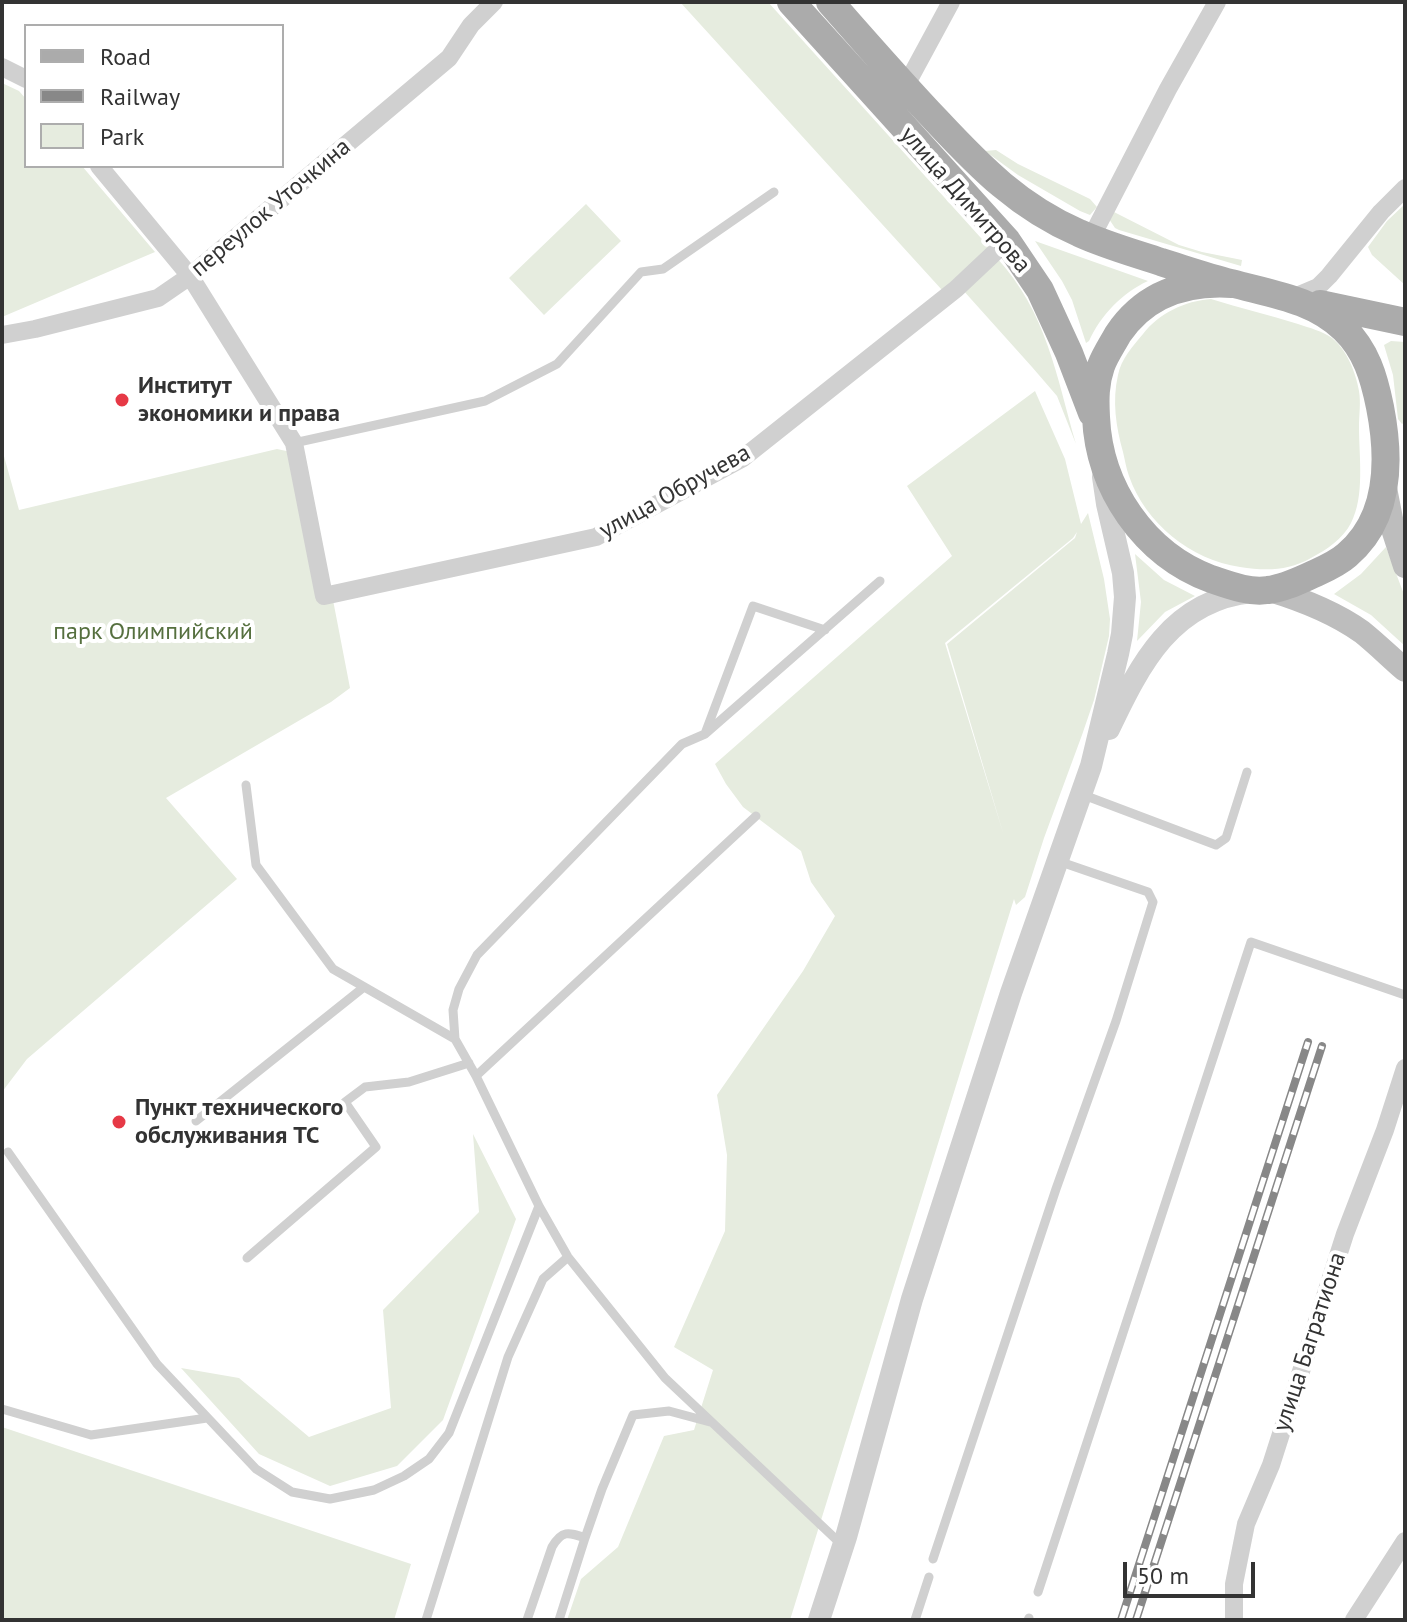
<!DOCTYPE html>
<html>
<head>
<meta charset="utf-8">
<style>
  body { margin:0 }
  #map { position:relative; width:1407px; height:1622px; overflow:hidden; background:#fff; font-family:"PT Sans",sans-serif }
  canvas { display:block }
  .frame { position:absolute; inset:0; border:4px solid #333; pointer-events:none }
  .legend { position:absolute; left:24px; top:24px; width:260px; height:144px; box-sizing:border-box; background:#fff; border:2px solid #adadad; margin:0; padding:10px 14px; list-style:none; font-size:24px; color:#333 }
  .legend li { display:flex; align-items:center; gap:16px; height:40px }
  .legend b { width:40px; border:2px solid #adadad }
  .scale { position:absolute; left:1123px; top:1562px; width:132px; height:36px; box-sizing:border-box; border:4px solid #333; border-top:0; padding-left:10px; font-size:24px; line-height:28px; white-space:nowrap; color:#333; -webkit-text-stroke:6px #fff; paint-order:stroke }
</style>
</head>
<body>
<div id="map">
<canvas width="1407" height="1622"></canvas>
<div class="frame"></div>
<ul class="legend">
<li><b style="height:10px;background:#ababab"></b>Road</li>
<li><b style="height:10px;background:#888"></b>Railway</li>
<li><b style="height:22px;background:#e6ecdf"></b>Park</li>
</ul>
<div class="scale">50 m</div>
</div>
<script>
const ctx = document.querySelector('canvas').getContext('2d');
ctx.lineJoin = 'round';
function fillPath(path, color) { ctx.fillStyle = color; ctx.fill(path, 'evenodd'); }
function strokePath(path, color, width, dash) { ctx.strokeStyle = color; ctx.lineWidth = width; ctx.lineCap = dash ? 'butt' : 'round'; ctx.setLineDash(dash || []); ctx.stroke(path); }
function drawText(font, color, halo, rows, align = 'center') {
  ctx.font = font + ' "PT Sans",sans-serif'; ctx.lineWidth = 8; ctx.setLineDash([]); ctx.textBaseline = 'middle'; ctx.strokeStyle = halo; ctx.fillStyle = color; for (const [text, x, y, turn = 0] of rows) {
    ctx.save(); ctx.translate(x, y); ctx.rotate((+turn || 0) * Math.PI / 180); ctx.textAlign = isNaN(turn) ? turn : align; if (halo) ctx.strokeText(text, 0, 0); ctx.fillText(text, 0, 0); ctx.restore();
  }
}
const green = new Path2D(`
  M 680,2 L 768,2 L 990,248 L 942,290 Z
  M 2,83 L 19,91 L 26,99 L 26,166 L 82,166 L 155,252 L 2,317 Z
  M 996,150 L 1018,164 L 1090,199 L 1097,207 L 1090,215 L 1080,211 L 1018,175 L 985,151 Z
  M 586,204 L 621,241 L 544,315 L 509,278 Z
  M 1405,204 L 1405,285 L 1372,255 L 1368,247 L 1387,221 Z
  M 1112,211 L 1179,245 L 1202,252 L 1242,260 L 1241,266 L 1119,230 L 1115,228 L 1109,219 Z
  M 1035,241 L 1148,281 C 1122,293 1101,315 1089,341 L 1086,343 L 1072,300 L 1062,281 Z
  M 997,258 C 1047,313 1056,375 1076,444 L 1057,396 L 1032,367 L 962,289 Z
  M 1211,299 C 1240,308 1269,315 1298,324 C 1310,328 1322,331 1332,338 C 1347,350 1356,373 1359,391 C 1361,403 1359,415 1359,427 C 1359,457 1365,496 1351,523 C 1343,539 1326,550 1311,558 C 1288,571 1266,571 1240,567 C 1191,560 1145,523 1129,476 C 1126,468 1125,460 1123,452 C 1116,427 1112,401 1118,375 C 1121,359 1133,346 1143,334 C 1159,313 1185,301 1211,299 Z
  M 1391,341 L 1405,342 L 1405,422 L 1402,424 L 1398,419 L 1393,375 L 1384,345 Z
  M 1035,391 L 1065,459 L 1081,524 L 1088,513 L 1104,579 L 1110,619 L 1109,636 L 1094,700 L 1082,735 L 1044,838 L 1025,897 L 1016,905 L 1014,899 L 790,1620 L 567,1620 L 581,1579 L 618,1547 L 664,1436 L 694,1430 L 713,1370 L 674,1347 L 725,1231 L 727,1155 L 717,1095 L 803,971 L 835,916 L 811,882 L 801,851 L 743,807 L 726,784 L 715,764 L 952,556 L 907,486 ZM 1077,532 L 1075,538 L 947,644 L 1004,836 L 945,643 L 1073,538 Z
  M 2,449 L 19,510 L 277,449 L 305,455 L 350,688 L 331,702 L 166,798 L 237,879 L 27,1059 L 2,1092 Z
  M 1386,547 L 1405,597 L 1405,646 L 1371,615 L 1334,594 L 1361,574 Z
  M 1135,554 L 1164,580 L 1195,596 L 1165,612 L 1137,641 L 1141,602 Z
  M 473,1134 L 516,1219 L 443,1420 L 397,1466 L 330,1486 L 259,1454 L 181,1368 L 239,1378 L 309,1437 L 391,1408 L 383,1310 L 479,1212 Z
  M 2,1427 L 411,1564 L 394,1620 L 2,1620 Z`);
const service = new Path2D(`
  M 294,443 L 485,401 L 557,364 L 641,272 L 663,269 L 774,192
  M 706,731 L 753,606 L 825,630
  M 246,785 L 256,865 L 333,969 L 455,1039
  M 1081,794 L 1216,845 L 1226,838 L 1247,772
  M 476,1076 L 756,816
  M 196,1121 L 364,987
  M 8,1152 L 157,1364 L 256,1469 L 292,1492 L 330,1499 L 374,1490 L 404,1476 L 429,1459 L 449,1433 L 539,1206
  M 247,1258 L 376,1147 L 345,1102 L 365,1087 L 409,1082 L 469,1063
  M 2,1409 L 91,1435 L 207,1418
  M 841,1544 L 665,1378 L 568,1257 L 539,1206 L 476,1076 L 455,1039 L 453,1010 L 459,989 L 477,955 L 682,744 L 705,734 L 880,581
  M 933,1559 L 1056,1189 L 1116,1021 L 1153,902 L 1148,892 L 1058,861
  M 1038,1592 L 1251,942 L 1405,995
  M 426,1620 L 508,1357 L 543,1279 L 568,1257
  M 527,1620 L 552,1547 C 562,1530 568,1532 585,1538 L 602,1489 L 633,1415 L 669,1411 L 710,1422
  M 559,1620 L 585,1538
  M 915,1620 L 929,1577
  M 1028,1620 L 1029,1618`);
const minor = new Path2D(`
  M 2,67 L 26,79
  M 905,87 L 951,2
  M 99,166 L 190,276 L 294,443 L 324,596 L 596,537 L 743,458 L 956,289 L 1007,241
  M 1091,238 L 1168,89 L 1217,2
  M 1292,298 L 1318,287 L 1329,276 L 1381,212 L 1405,188
  M 2,335 L 35,329 L 158,298 L 190,276 L 449,58 L 471,25 L 494,2
  M 1234,1620 L 1234,1584 L 1246,1524 L 1271,1465 L 1345,1234 L 1385,1130 L 1405,1068
  M 1354,1620 L 1405,1541`);
const tertiary = new Path2D(`
  M 1109,729 C 1140,664 1172,600 1252,592
  M 819,1620 L 846,1537 L 912,1299 L 1011,993 L 1091,766 L 1118,654 L 1122,634 L 1125,597 L 1123,573 L 1107,504 L 1103,477`);
const secondary = new Path2D(`
  M 1385,488 L 1393,529 L 1405,566
  M 1270,590 C 1303,600 1334,612 1362,632 C 1377,644 1391,658 1405,670`);
const primary = new Path2D(`
  M 791,2 L 1007,241 L 1040,290 L 1069,353 L 1092,413
  M 830,2 C 865,42 900,82 937,121 C 981,168 1019,207 1079,233 C 1105,245 1134,253 1161,262 C 1184,269 1207,277 1231,283 C 1271,294 1313,299 1344,329 C 1366,350 1374,377 1380,407 C 1390,458 1391,518 1347,555 C 1338,563 1327,568 1316,573 C 1300,580 1285,588 1268,590 C 1249,593 1229,585 1211,579 C 1144,554 1099,488 1096,417 C 1095,399 1095,383 1101,366 C 1105,355 1112,345 1118,334 C 1145,294 1186,281 1232,284
  M 1320,304 L 1405,322`);
const rail = new Path2D(`
  M 1121,1620 L 1308,1042
  M 1136,1620 L 1322,1046`);
const markers = [
  [122,400,8,"#e63946"],
  [119,1122,8,"#e63946"]
];
const streetNames = [
  ["улица Димитрова",965,200,49],
  ["переулок Уточкина",271,208,-40],
  ["улица Обручева",675,492,-29],
  ["улица Багратиона",1310,1342,-72]
];
const poiNames = [
  ["Институт",138,386],
  ["экономики и права",138,414],
  ["Пункт технического",135,1108],
  ["обслуживания ТС",135,1136]
];
const parkNames = [
  ["парк Олимпийский",153,632]
];
fillPath(green, '#e6ecdf');
strokePath(service, '#d0d0d0', 9);
strokePath(minor, '#d0d0d0', 18);
strokePath(tertiary, '#d0d0d0', 22);
strokePath(secondary, '#bdbdbd', 24);
strokePath(primary, '#ababab', 28);
strokePath(rail, '#888', 8);
strokePath(rail, '#fff', 5, [15]);
for (const [x, y, r, color] of markers) { const dot = new Path2D(); dot.arc(x, y, r, 0, 2 * Math.PI); ctx.fillStyle = color; ctx.fill(dot); strokePath(dot, '#fff', 3); }
drawText('24px', '#333', '#fff', streetNames);
drawText('bold 24px', '#333', '#fff', poiNames, 'left');
drawText('24px', '#56703f', '#fff', parkNames);
</script>
</body>
</html>
